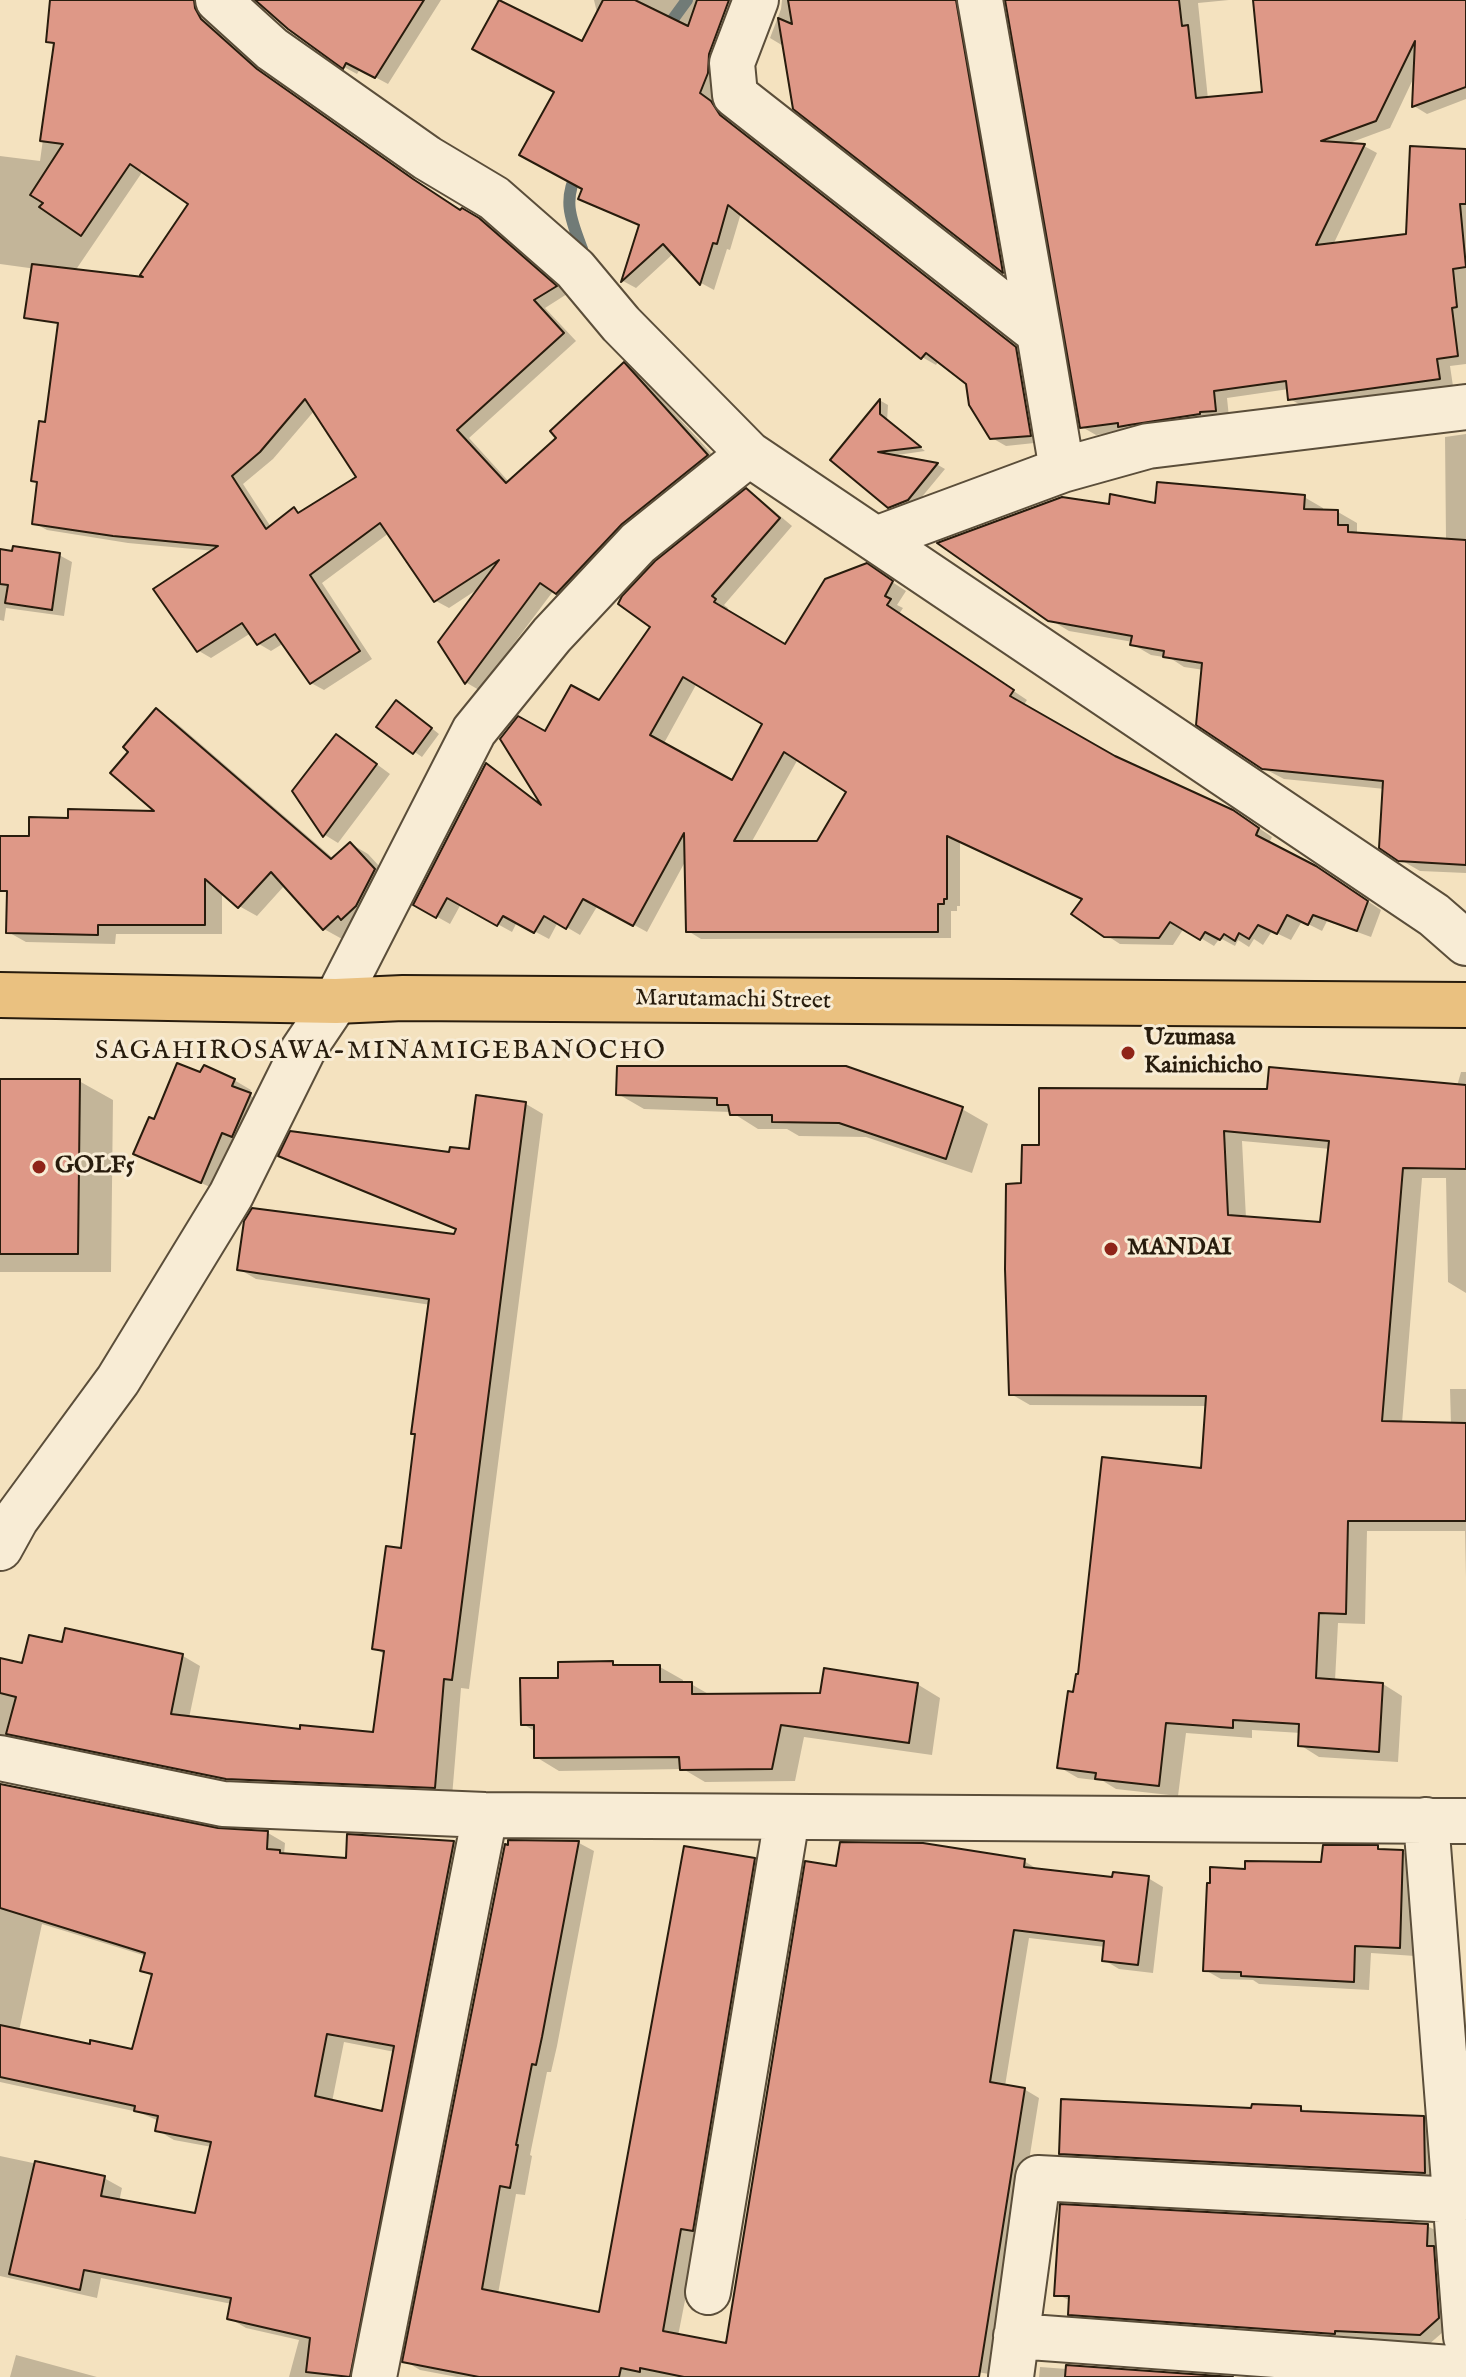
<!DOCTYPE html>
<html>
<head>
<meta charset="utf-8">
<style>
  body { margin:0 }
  canvas { display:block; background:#f4e2bf }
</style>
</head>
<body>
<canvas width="1466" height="2377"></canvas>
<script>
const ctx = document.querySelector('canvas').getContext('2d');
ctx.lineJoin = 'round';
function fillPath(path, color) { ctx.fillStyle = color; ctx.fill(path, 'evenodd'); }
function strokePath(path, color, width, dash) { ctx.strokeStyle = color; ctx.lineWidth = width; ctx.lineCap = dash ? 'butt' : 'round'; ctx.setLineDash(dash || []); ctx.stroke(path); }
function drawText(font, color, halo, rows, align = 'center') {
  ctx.font = font + ' "IM FELL English",serif'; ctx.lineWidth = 6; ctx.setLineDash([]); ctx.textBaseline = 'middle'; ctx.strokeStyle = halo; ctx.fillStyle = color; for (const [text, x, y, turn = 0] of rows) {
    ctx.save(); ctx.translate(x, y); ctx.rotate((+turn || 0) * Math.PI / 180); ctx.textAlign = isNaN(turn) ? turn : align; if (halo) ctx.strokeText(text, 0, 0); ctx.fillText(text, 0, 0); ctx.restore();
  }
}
const shadow = new Path2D(`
  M 52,0 L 207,0 L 207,17 L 214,28 L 270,79 L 426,188 L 492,228 L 567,294 L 545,308 L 576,341 L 469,438 L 510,483 L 559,438 L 624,365 L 637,372 L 720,463 L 570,599 L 554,590 L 479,690 L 467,683 L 441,642 L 481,587 L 449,608 L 436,601 L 389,533 L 322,583 L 372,659 L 324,690 L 311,683 L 284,643 L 271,651 L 259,644 L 251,633 L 211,658 L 199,651 L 215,551 L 128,543 L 47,530 L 34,523 L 39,484 L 33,480 L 47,424 L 190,203 L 143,171 L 73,274 L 0,264 L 0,156 L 40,161 L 56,45 L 48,41 ZM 315,410 L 358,478 L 301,514 L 294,509 L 271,527 L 243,484 L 273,459 Z
  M 258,0 L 441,0 L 388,84 L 360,69 L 357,74 L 344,67 L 289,28 Z
  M 496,0 L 607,56 L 594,0 L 745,0 L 713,102 L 725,111 L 733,125 L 1029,356 L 1044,442 L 1006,446 L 992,438 L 968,383 L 939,360 L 936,365 L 922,357 L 741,213 L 730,250 L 727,249 L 714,290 L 701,283 L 674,253 L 636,288 L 623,281 L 641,226 L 556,91 L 530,77 Z
  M 782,0 L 970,0 L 1015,278 L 795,108 L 785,47 L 770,38 L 781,9 Z
  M 1007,0 L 1229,0 L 1198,3 L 1208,99 L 1265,94 L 1253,0 L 1466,0 L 1466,99 L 1427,114 L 1414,106 L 1415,75 L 1390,128 L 1344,145 L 1364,146 L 1377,153 L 1333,245 L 1408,236 L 1466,151 L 1466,364 L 1450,366 L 1453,386 L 1304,407 L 1290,399 L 1289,389 L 1227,398 L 1229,417 L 1096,435 L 1082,427 Z
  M 881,401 L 888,405 L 887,421 L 925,451 L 890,456 L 938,465 L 945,469 L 916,504 L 898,511 L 833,460 Z
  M 1466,434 L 1466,873 L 1420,871 L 1399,859 L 1385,789 L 1284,779 L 1263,768 L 1204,670 L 1184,667 L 1170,658 L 1151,655 L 1132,644 L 1133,642 L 1069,631 L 1049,619 L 1110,506 L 1304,497 L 1323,508 L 1323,511 L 1338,512 L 1357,523 L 1357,533 L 1360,534 L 1446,540 L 1445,437 Z
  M 746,491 L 760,499 L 792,526 L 724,605 L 728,608 L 726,611 L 786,647 L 880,574 L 906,591 L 897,605 L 903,608 L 899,614 L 1027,700 L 1023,706 L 1114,758 L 1247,820 L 1272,837 L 1269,843 L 1330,876 L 1381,910 L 1371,937 L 1327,921 L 1322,931 L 1302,921 L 1291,940 L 1272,931 L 1263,945 L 1254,939 L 1249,947 L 1238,940 L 1235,946 L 1220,938 L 1214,946 L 1184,928 L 1173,945 L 1120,944 L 1106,935 L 1084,899 L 960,841 L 960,906 L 957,906 L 957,911 L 951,911 L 951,938 L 701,939 L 688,931 L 686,860 L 647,932 L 598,905 L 580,935 L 558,922 L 549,939 L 517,922 L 512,932 L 461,904 L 450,924 L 416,905 L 487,765 L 544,807 L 545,734 L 600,703 ZM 697,683 L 764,723 L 733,783 L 663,745 ZM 798,759 L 849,791 L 818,843 L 751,843 Z
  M 0,551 L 59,555 L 72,562 L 64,616 L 6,608 L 4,621 L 0,620 Z
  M 405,707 L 439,734 L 422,757 L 379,727 Z
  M 157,711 L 174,721 L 334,859 L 351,844 L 368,854 L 392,880 L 356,926 L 342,939 L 324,929 L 285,885 L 257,916 L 239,906 L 222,891 L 222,934 L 116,934 L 115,944 L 26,942 L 8,932 L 31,838 L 70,820 L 160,813 L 131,751 Z
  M 351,745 L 390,774 L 338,843 L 325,835 L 295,791 Z
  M 619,1068 L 962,1109 L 988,1124 L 972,1173 L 866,1137 L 799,1136 L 787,1129 L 758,1129 L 731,1112 L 644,1109 L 618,1094 Z
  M 1461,1072 L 1466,1072 L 1466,1293 L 1448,1282 L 1446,1178 L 1422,1178 L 1402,1423 L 1451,1425 L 1450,1389 L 1466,1389 L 1466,1578 L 1465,1531 L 1367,1531 L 1365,1624 L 1338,1623 L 1335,1681 L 1383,1684 L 1402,1696 L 1398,1762 L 1319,1757 L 1300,1745 L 1301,1733 L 1252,1730 L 1252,1738 L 1186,1733 L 1178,1796 L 1116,1789 L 1103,1781 L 1078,1778 L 1059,1767 L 1075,1694 L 1203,1470 L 1208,1406 L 1030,1405 L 1011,1394 L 1023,1185 L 1041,1147 L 1268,1091 L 1457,1086 ZM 1242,1141 L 1331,1149 L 1322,1225 L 1246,1218 Z
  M 201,1075 L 234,1080 L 251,1090 L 249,1095 L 267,1105 L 219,1191 L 136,1154 L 155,1121 Z
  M 0,1081 L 79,1081 L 113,1100 L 111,1272 L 0,1272 Z
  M 526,1104 L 543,1114 L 469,1689 L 461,1688 L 452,1797 L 245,1788 L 0,1750 L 0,1660 L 24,1665 L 63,1644 L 183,1656 L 200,1666 L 189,1718 L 302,1731 L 374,1734 L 385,1655 L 375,1648 L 402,1550 L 431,1305 L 256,1279 L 239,1269 L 456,1236 L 457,1230 L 298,1165 L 281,1155 L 451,1154 L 471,1151 Z
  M 612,1663 L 619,1667 L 660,1667 L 683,1680 L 683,1684 L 691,1684 L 712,1696 L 822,1695 L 917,1684 L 940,1698 L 932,1755 L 804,1737 L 795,1781 L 705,1782 L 683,1769 L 559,1771 L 536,1757 L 536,1732 L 523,1724 L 560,1680 Z
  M 0,1786 L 218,1830 L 268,1833 L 285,1843 L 284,1855 L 348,1860 L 349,1836 L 454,1843 L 471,1853 L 367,2377 L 289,2377 L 299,2340 L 246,2328 L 229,2318 L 232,2304 L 101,2278 L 97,2298 L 0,2276 L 0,2156 L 104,2178 L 122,2188 L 119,2202 L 196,2215 L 212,2147 L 174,2140 L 157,2130 L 159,2121 L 138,2112 L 0,2082 ZM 42,1924 L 146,1956 L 142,1971 L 153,1977 L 134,2051 L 91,2046 L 19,2031 ZM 344,2042 L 395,2052 L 384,2114 L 332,2102 Z
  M 510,1842 L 579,1843 L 594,1851 L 557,2046 L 551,2072 L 547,2072 L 530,2155 L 532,2156 L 525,2195 L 516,2194 L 498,2294 L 600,2314 L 754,1860 L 770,1869 L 678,2336 L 728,2345 L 838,1868 L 1024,1861 L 1039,1870 L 1114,1880 L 1148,1878 L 1163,1887 L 1153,1973 L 1119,1969 L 1104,1960 L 1106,1947 L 1029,1938 L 1005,2086 L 1024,2089 L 1039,2098 L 995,2375 L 917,2362 L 913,2377 L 457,2377 L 420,2370 L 405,2361 Z
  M 1377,1847 L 1384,1851 L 1403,1852 L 1419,1861 L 1415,1956 L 1371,1953 L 1369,1990 L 1259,1984 L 1253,1980 L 1221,1979 L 1205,1970 L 1247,1871 L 1323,1864 Z
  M 1300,2108 L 1310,2113 L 1423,2118 L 1435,2125 L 1439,2179 L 1073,2160 L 1061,2153 L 1253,2110 Z
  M 1427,2226 L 1439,2232 L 1451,2325 L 1427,2346 L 1082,2320 L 1070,2314 L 1071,2301 L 1056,2294 Z
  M 16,2355 L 97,2377 L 10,2377 Z
  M 1040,2367 L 1067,2369 L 1210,2377 L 1039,2377 Z`);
const stream = new Path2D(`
  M 665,30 L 687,0
  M 578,171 C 562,200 571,220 582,249`);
const building = new Path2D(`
  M 50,0 L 194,0 L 195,8 L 201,19 L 257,69 L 413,179 L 460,210 L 462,208 L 479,218 L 557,286 L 534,300 L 564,333 L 457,430 L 506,483 L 556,438 L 550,431 L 624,362 L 708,455 L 622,524 L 556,594 L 540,583 L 465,684 L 438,642 L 499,560 L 434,602 L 380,523 L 310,575 L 360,651 L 310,684 L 275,634 L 257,645 L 242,623 L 197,652 L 153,589 L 218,546 L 113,536 L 32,524 L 37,482 L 31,481 L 39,421 L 45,422 L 58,323 L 24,318 L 32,264 L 143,277 L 140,275 L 188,204 L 130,164 L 81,236 L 39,207 L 43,203 L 30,195 L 63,144 L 40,141 L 54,43 L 46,42 ZM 305,399 L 356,477 L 298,513 L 294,507 L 266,529 L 232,476 L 260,452 Z
  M 255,0 L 424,0 L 375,78 L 346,63 L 343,69 L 288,29 Z
  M 499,0 L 582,41 L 603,0 L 635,0 L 688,26 L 697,0 L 729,0 L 709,54 L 708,73 L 700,93 L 711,101 L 720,115 L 1016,347 L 1031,436 L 990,439 L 969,405 L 966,384 L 926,353 L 921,359 L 728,205 L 717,244 L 713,243 L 700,285 L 663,244 L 621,282 L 639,225 L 578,199 L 582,189 L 519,155 L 554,92 L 472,49 Z
  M 788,0 L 956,0 L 1003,273 L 793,109 L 778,18 L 792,24 Z
  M 1005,0 L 1179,0 L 1182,26 L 1188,25 L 1196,98 L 1262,92 L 1253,0 L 1466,0 L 1466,87 L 1412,107 L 1415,41 L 1376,121 L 1321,141 L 1365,144 L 1316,245 L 1406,234 L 1410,146 L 1466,149 L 1466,204 L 1460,204 L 1466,267 L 1453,269 L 1457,307 L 1452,308 L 1458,356 L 1437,359 L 1440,379 L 1288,400 L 1286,381 L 1214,391 L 1216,411 L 1200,412 L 1200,414 L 1129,425 L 1118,427 L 1118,423 L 1080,428 Z
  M 880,399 L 880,414 L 921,447 L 878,452 L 938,463 L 908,500 L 888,508 L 830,460 Z
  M 1157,482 L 1305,495 L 1304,509 L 1338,510 L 1338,525 L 1348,525 L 1348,532 L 1466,540 L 1466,865 L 1398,861 L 1379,848 L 1383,781 L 1262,769 L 1196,725 L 1202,663 L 1163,657 L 1164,651 L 1130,645 L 1132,636 L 1048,621 L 937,543 L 1062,497 L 1109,504 L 1110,494 L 1155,503 Z
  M 746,488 L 780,518 L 712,596 L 716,599 L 714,602 L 785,644 L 825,579 L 867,563 L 893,581 L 885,596 L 891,599 L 887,605 L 1014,690 L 1010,696 L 1115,756 L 1233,810 L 1259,828 L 1256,835 L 1316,866 L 1368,901 L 1357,931 L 1313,915 L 1308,925 L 1287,915 L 1277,934 L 1258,925 L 1249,939 L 1239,933 L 1235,941 L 1224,934 L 1220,940 L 1205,932 L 1200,940 L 1170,922 L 1159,938 L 1104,937 L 1071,914 L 1082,899 L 947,836 L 947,899 L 944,899 L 944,904 L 938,904 L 938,932 L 686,932 L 684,833 L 633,926 L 583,899 L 566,929 L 544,916 L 534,933 L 503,916 L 497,926 L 447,898 L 436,918 L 413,905 L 486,763 L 541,805 L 500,739 L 518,716 L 545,731 L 571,685 L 599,700 L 650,627 L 618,604 L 622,596 L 655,561 ZM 683,677 L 762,724 L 732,780 L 650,735 ZM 784,752 L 846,792 L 817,841 L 734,841 Z
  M 13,546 L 60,553 L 52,610 L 5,603 L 8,585 L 0,584 L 0,549 L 12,551 Z
  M 396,700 L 432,728 L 413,754 L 376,727 Z
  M 156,708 L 331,859 L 350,842 L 375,869 L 356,906 L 341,920 L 338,916 L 323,930 L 271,872 L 238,908 L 205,879 L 205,925 L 98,925 L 98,935 L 6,933 L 7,891 L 0,891 L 0,836 L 29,836 L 29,817 L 68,818 L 68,809 L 154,811 L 110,773 L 128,752 L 123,747 Z
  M 336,734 L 377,764 L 323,837 L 292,791 Z
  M 177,1063 L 200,1072 L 204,1065 L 235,1079 L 232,1086 L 251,1093 L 232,1137 L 222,1133 L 201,1183 L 133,1154 L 149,1117 L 154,1119 Z
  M 617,1066 L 846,1066 L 963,1107 L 946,1159 L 839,1123 L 772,1122 L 772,1115 L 730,1115 L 728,1105 L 717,1105 L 717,1098 L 616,1095 Z
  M 1269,1067 L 1466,1085 L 1466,1169 L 1403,1168 L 1382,1421 L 1466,1423 L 1466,1521 L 1348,1521 L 1346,1614 L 1319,1613 L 1316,1678 L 1383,1683 L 1379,1752 L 1298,1746 L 1299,1724 L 1233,1720 L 1233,1728 L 1166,1723 L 1159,1786 L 1095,1779 L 1096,1773 L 1057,1768 L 1068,1691 L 1073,1692 L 1076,1674 L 1078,1674 L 1102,1457 L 1201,1468 L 1206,1396 L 1009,1395 L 1005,1269 L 1006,1184 L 1021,1183 L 1022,1145 L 1039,1145 L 1039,1088 L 1267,1089 ZM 1224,1131 L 1329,1141 L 1320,1222 L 1228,1215 Z
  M 0,1079 L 80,1079 L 78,1254 L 0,1254 Z
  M 476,1095 L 526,1102 L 452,1680 L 444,1679 L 435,1788 L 226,1779 L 6,1734 L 16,1697 L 0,1693 L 0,1658 L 22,1663 L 29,1635 L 62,1642 L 65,1628 L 183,1654 L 171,1714 L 300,1729 L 300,1725 L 373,1732 L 384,1651 L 372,1649 L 386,1546 L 401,1548 L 415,1434 L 411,1434 L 429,1299 L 237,1270 L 244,1221 L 252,1208 L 454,1234 L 456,1229 L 278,1156 L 290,1131 L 449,1152 L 450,1147 L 469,1149 Z
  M 613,1661 L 613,1665 L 660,1665 L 660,1682 L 692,1682 L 692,1694 L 820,1693 L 824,1668 L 918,1683 L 909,1743 L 781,1725 L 772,1769 L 680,1770 L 679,1757 L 534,1758 L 534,1725 L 521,1725 L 520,1678 L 558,1678 L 558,1662 Z
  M 0,1784 L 218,1828 L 268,1831 L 267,1849 L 280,1850 L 280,1853 L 346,1858 L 347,1834 L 454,1841 L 350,2377 L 306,2372 L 310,2338 L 227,2319 L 231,2298 L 84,2270 L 80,2290 L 9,2274 L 35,2161 L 105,2176 L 101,2196 L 195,2213 L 211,2142 L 155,2131 L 158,2116 L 134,2111 L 135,2106 L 0,2077 L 0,2025 L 90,2044 L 90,2040 L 132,2049 L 152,1974 L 140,1971 L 145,1953 L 0,1908 ZM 327,2034 L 394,2046 L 382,2111 L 315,2096 Z
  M 508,1840 L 579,1841 L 542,2037 L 536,2065 L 532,2064 L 516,2145 L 518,2145 L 510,2188 L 500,2186 L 482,2289 L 599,2312 L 684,1846 L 755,1858 L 693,2231 L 681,2229 L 663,2331 L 726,2343 L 805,1861 L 836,1866 L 840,1842 L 923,1843 L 1025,1859 L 1024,1867 L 1112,1877 L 1113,1872 L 1149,1876 L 1138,1965 L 1102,1961 L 1104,1941 L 1014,1930 L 990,2082 L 1025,2088 L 979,2377 L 684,2377 L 640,2368 L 640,2372 L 621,2368 L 619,2377 L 479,2377 L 402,2362 L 505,1844 L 508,1845 Z
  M 1323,1845 L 1378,1845 L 1378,1849 L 1403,1850 L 1400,1948 L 1355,1946 L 1354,1982 L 1241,1976 L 1241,1972 L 1203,1971 L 1207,1883 L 1210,1883 L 1210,1867 L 1245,1869 L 1245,1861 L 1321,1862 Z
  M 1061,2099 L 1251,2108 L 1252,2104 L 1301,2106 L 1301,2111 L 1424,2116 L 1425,2173 L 1059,2154 Z
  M 1060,2204 L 1428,2224 L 1427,2246 L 1434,2246 L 1439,2318 L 1420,2335 L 1335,2331 L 1335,2334 L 1068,2315 L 1069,2296 L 1054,2296 Z
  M 1066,2365 L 1233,2377 L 1065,2377 Z`);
const minor = new Path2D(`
  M 218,0 L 272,49 L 427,158 L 494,198 L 575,269 L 621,324 L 749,454 L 1434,915 L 1466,943
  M 756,0 L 732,63 L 735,95 L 1039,333 L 1062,470
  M 980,0 L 1039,333
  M 876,539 L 1062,470 L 1148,446 L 1466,407
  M 0,1548 L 16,1519 L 118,1380 L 231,1195 L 303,1050 L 336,1001 L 474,731 L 552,635 L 638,543 L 749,454
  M 0,1758 L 223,1804 L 485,1815 L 1466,1821
  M 1426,1820 L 1466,2337
  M 708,2292 L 787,1818
  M 1016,2336 L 1466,2369
  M 374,2377 L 485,1815
  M 1011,2377 L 1038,2178 L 1455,2200`);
const primary = new Path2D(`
  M 0,995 L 336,1001 L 403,998 L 1466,1005`);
const markers = [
  [1128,1053,8,"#8f2418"],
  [39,1167,8,"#8f2418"],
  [1111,1249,8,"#8f2418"]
];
const streetNames = [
  ["Marutamachi Street",733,1001,1]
];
const poiNames = [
  ["Uzumasa",1144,1039],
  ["Kainichicho",1144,1067],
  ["GOLF5",55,1167],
  ["MANDAI",1127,1249]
];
const neighbourhoodNames = [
  ["SAGAHIROSAWA-MINAMIGEBANOCHO",381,1053]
];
fillPath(shadow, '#0003');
strokePath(stream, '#717b77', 12);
fillPath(building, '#de9887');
strokePath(building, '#281c0d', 2);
strokePath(minor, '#5b4e3a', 48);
strokePath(primary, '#281c0d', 48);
strokePath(minor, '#f8ecd5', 44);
strokePath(primary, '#eac180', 44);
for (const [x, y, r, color] of markers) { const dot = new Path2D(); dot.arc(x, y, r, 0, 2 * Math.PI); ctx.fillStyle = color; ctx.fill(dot); strokePath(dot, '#f8ecd5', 3); }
drawText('24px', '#281c0d', '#f8ecd5', streetNames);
drawText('bold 24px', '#281c0d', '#f8ecd5', poiNames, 'left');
ctx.letterSpacing = '2px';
drawText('26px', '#281c0d', '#f8ecd5', neighbourhoodNames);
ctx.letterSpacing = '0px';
</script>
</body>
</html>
